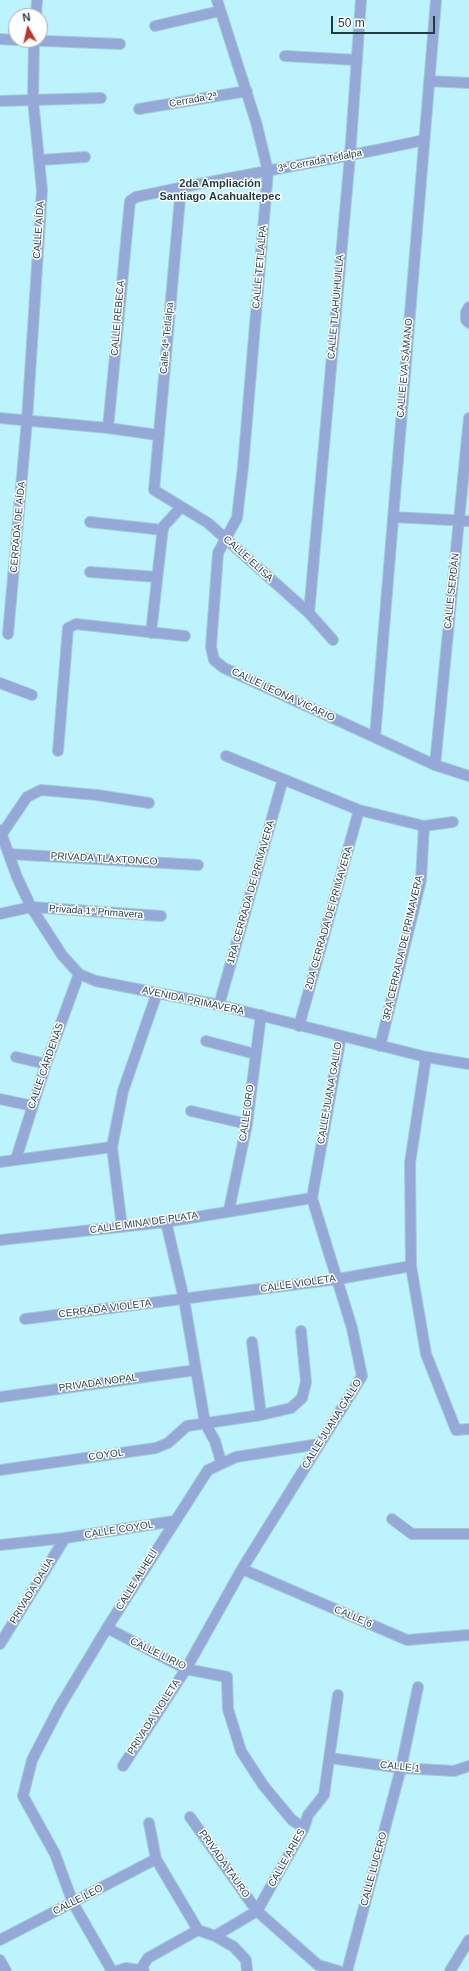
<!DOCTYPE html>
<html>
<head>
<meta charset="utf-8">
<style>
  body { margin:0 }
  #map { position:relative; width:469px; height:1971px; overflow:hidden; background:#bcf3fc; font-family:Arial,sans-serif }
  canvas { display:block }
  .north { position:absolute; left:8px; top:8px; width:40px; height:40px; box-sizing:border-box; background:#fff; border:1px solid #a5b1b3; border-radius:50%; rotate:352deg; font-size:11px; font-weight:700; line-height:16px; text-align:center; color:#1f3c41 }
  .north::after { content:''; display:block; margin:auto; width:14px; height:18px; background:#c13329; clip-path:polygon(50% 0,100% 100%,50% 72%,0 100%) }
  .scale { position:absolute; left:331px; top:16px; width:104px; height:18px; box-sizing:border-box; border:2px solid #1f3c41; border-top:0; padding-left:5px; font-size:12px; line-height:14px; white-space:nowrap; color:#1f3c41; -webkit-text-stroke:3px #fff; paint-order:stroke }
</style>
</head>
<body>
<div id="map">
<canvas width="469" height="1971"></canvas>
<div class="north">N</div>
<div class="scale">50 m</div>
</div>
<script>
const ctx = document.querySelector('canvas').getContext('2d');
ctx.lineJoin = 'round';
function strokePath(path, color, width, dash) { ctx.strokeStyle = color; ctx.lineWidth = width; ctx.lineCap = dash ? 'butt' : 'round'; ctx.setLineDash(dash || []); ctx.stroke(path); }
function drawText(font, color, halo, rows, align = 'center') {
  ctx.font = font + ' Arial,sans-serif'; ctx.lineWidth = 3; ctx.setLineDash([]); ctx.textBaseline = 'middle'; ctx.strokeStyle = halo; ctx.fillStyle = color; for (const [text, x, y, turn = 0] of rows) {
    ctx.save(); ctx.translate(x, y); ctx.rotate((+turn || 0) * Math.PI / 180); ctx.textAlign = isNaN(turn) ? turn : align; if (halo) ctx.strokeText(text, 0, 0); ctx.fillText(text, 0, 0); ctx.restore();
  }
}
const minor = new Path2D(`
  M 217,0 L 256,122 L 268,171 L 243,467 L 237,518 L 218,553 L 211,647 L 214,660 L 224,668 L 435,765 L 469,776
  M 36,16 L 37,0
  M 155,26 L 220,11
  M 0,39 L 16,40
  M 22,40 L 120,44
  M 285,56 L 357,60
  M 429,81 L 469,83
  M 0,101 L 101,98
  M 139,109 L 247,91
  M 40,160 L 85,157
  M 181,187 L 154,490 L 208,523 L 309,613 L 333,640
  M 469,307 L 466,312 L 466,320 L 469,323
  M 0,418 L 108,428 L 158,435
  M 108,428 L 130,201 L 136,197 C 232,176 329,161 424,140
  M 393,517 L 469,521
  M 90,522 L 163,530
  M 90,572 L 157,577
  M 309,613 L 350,156 L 361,0
  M 151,633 L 163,527 L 181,507
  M 8,634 L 27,420 L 42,190 L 33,100 L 34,40
  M 0,683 L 32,695
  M 375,737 L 436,0
  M 58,751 L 68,628 L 76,624 L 185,636
  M 226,756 L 359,810 L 424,826 L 453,822
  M 435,765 L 469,418
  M 2,834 L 27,797 L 41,790 L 97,795 L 149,803
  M 9,854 L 198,865
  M 0,914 L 31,907 L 161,916
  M 219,1005 L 283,779
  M 299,1026 L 359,810
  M 206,1041 L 255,1054
  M 380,1046 L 421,880 L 424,826
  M 16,1057 L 46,1064
  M 426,1057 L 410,1163 L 411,1266 L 426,1354 L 456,1430 L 469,1429
  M 0,1099 L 33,1106
  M 191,1111 L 247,1124
  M 16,1159 L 46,1064 L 79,974
  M 0,1162 L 112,1147
  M 229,1210 L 247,1124 L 261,1015
  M 166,1222 L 184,1299 L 205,1423 L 215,1441 L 221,1462
  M 122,1227 L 112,1147 L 123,1091 L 157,993
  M 0,1240 L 166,1222 L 312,1198
  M 25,1319 L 338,1279 L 411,1266
  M 252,1342 L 261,1415
  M 0,1397 L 196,1370
  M 0,1470 L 156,1448 L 168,1443 L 187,1426 L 261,1415 L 291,1408 L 302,1398 L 306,1382 L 301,1331
  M 392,1519 L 412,1534 L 469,1534
  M 0,1545 L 65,1538 L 174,1521
  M 242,1569 L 407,1640 L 469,1635
  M 107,1628 L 186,1669 L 227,1677 L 228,1709 L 241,1751 L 263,1785 L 292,1820 L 304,1828
  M 0,1644 L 65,1538
  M 330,1758 L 401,1768 L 454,1771 L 469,1766
  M 123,1766 L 186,1669 L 242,1569 L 362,1376 L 352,1328 L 312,1198 L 341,1036
  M 190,1817 L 257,1911 L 318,1965 L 339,1971
  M 149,1823 L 156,1859 L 198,1930 L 215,1936 L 234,1947 L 246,1960 L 247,1971
  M 215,1936 L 257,1911 L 304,1828 L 308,1815 L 324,1795 L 338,1695
  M 0,1940 L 156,1859
  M 0,1960 L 6,1971
  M 141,1969 L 148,1958 L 198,1930
  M 112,1971 L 73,1903 L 55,1854 L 23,1796 L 32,1760 L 60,1706 L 107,1628 L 208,1470 L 236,1457 L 319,1444
  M 117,1971 L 126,1968 L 144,1971
  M 347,1971 L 401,1768 L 418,1687
  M 450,1971 L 469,1940`);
const tertiary = new Path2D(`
  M 0,830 L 17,877 L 31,907 L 62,955 L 79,974 L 96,981 L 219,1005 L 426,1057 L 469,1064`);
const streetNames = [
  ["Cerrada 2ª",193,100,-10],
  ["3ª Cerrada Tetlalpa",320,161,-11],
  ["CALLE AÍDA",39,230,-86],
  ["CALLE TETLALPA",260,267,-85],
  ["CALLE TLAHUIHUILLA",336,307,-85],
  ["CALLE REBECA",118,318,-85],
  ["Calle 4ª Tetlalpa",167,338,-85],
  ["CALLE EVA SÁMANO",405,368,-85],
  ["CERRADA DE AÍDA",18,527,-85],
  ["CALLE ELISA",248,559,42],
  ["CALLE SERDÁN",452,591,-84],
  ["CALLE LEONA VICARIO",283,695,25],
  ["PRIVADA TLAXTONCO",104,859,3],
  ["1RA CERRADA DE PRIMAVERA",251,892,-74],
  ["Privada 1ª Primavera",96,912,4],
  ["2DA CERRADA DE PRIMAVERA",329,918,-74],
  ["3RA CERRADA DE PRIMAVERA",403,948,-77],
  ["AVENIDA PRIMAVERA",193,1001,12],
  ["CALLE CÁRDENAS",46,1066,-71],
  ["CALLE JUANA GALLO",330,1093,-80],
  ["CALLE ORO",247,1113,-82],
  ["CALLE MINA DE PLATA",144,1223,-8],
  ["CALLE VIOLETA",298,1284,-8],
  ["CERRADA VIOLETA",105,1309,-7],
  ["PRIVADA NOPAL",98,1383,-8],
  ["CALLE JUANA GALLO",332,1424,-58],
  ["COYOL",106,1455,-8],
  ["CALLE COYOL",119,1530,-9],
  ["CALLE ALHELÍ",137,1580,-58],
  ["PRIVADA DALIA",32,1591,-59],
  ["CALLE 6",353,1617,23],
  ["CALLE LIRIO",158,1654,26],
  ["PRIVADA VIOLETA",154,1717,-57],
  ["CALLE 1",400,1767,6],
  ["CALLE ARIES",287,1858,-61],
  ["PRIVADA TAURO",224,1864,55],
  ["CALLE LUCERO",374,1869,-75],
  ["CALLE LEO",78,1900,-27]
];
const neighbourhoodNames = [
  ["2da Ampliación",220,184],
  ["Santiago Acahualtepec",220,197]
];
strokePath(minor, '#9dced7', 12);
strokePath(tertiary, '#9dced7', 12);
strokePath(minor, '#95a8d8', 10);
strokePath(tertiary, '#95a8d8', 10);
drawText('10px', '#1f3c41', '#fff', streetNames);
drawText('bold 11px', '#1f3c41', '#fff', neighbourhoodNames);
</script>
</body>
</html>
